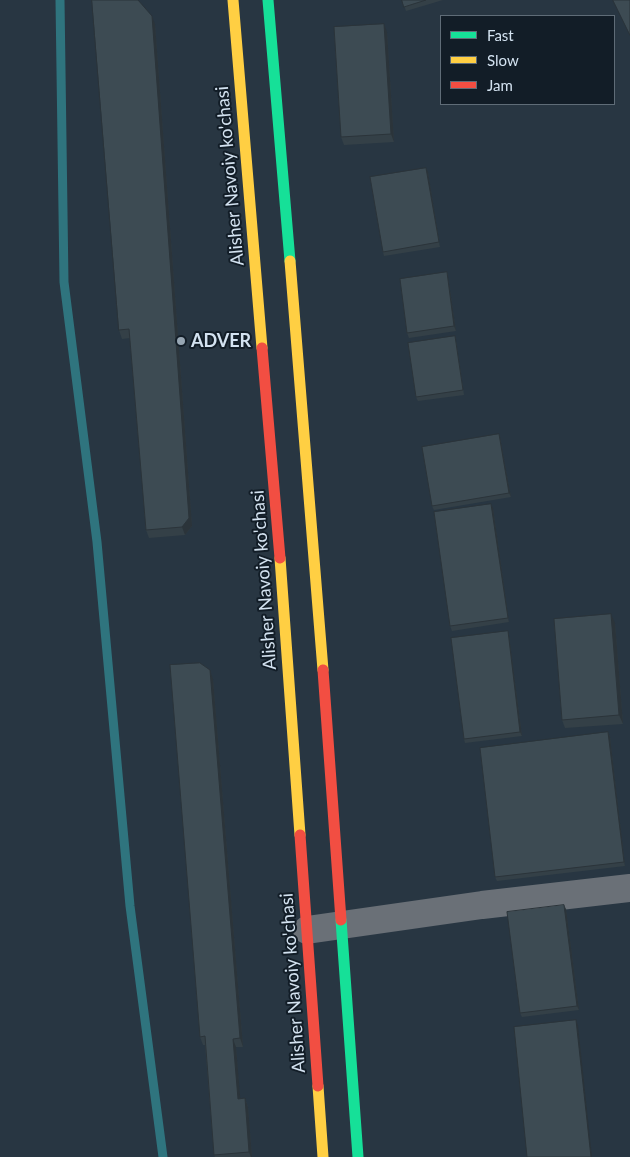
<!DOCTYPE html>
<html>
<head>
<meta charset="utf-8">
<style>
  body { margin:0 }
  #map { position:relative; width:630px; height:1157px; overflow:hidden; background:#283642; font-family:Lato,sans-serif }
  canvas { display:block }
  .legend { position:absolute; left:440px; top:15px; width:175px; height:90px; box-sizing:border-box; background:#121d27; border:1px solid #5f6c77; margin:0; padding:6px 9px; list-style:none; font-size:15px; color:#d3e2f0 }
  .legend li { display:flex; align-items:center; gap:10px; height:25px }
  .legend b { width:25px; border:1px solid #5f6c77 }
</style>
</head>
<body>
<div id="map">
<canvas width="630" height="1157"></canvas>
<ul class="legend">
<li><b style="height:6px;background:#16e098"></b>Fast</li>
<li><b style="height:6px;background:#ffcf43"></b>Slow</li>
<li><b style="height:6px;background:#f24e42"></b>Jam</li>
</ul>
</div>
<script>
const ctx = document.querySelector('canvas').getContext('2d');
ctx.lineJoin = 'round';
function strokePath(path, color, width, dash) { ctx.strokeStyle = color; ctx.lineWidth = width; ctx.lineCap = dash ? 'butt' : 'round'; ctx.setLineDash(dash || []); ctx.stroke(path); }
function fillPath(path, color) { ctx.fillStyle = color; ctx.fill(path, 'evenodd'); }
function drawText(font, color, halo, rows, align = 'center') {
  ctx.font = font + ' Lato,sans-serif'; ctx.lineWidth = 4; ctx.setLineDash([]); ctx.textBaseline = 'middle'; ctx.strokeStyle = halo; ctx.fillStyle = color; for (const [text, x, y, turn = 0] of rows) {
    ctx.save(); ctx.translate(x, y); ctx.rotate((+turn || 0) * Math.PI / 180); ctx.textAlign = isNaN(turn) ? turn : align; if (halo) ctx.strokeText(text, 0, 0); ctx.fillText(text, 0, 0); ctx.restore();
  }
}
const stream = new Path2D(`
  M 60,0 L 64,282 L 97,542 L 130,906 L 163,1157`);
const street = new Path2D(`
  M 307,930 L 482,905 L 630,888`);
const fast = new Path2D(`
  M 268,0 L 290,261
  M 341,920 L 358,1157`);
const slow = new Path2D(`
  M 233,0 L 262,348
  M 290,261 L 323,670
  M 280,558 L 300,835
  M 318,1086 L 323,1157`);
const jam = new Path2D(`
  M 262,348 L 280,558
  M 323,670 L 341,920
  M 300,835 L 318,1086`);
const wall = new Path2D(`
  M 402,0 L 443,0 L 406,11 Z
  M 155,24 L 192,526 L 185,535 L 149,538 L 146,530 L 130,338 L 122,339 L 119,330 Z
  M 387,32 L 394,142 L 344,145 L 341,137 Z
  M 428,172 L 440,247 L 384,256 L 383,252 Z
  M 447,272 L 448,277 L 456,331 L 409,338 L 407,333 Z
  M 456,341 L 464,395 L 418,401 L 416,397 Z
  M 499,434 L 500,438 L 511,497 L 434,510 L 432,506 Z
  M 493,508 L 509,622 L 452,631 L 450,626 Z
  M 615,623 L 623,724 L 565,728 L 562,720 Z
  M 509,636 L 522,736 L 465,743 L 464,739 Z
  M 213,679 L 243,1047 L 236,1047 L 240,1099 L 245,1098 L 248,1107 L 252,1157 L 215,1157 L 214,1155 L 205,1045 L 203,1045 L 200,1037 Z
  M 608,732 L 610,737 L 625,866 L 497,881 L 495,877 Z
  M 566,909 L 579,1010 L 522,1017 L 520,1013 Z`);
const shadedWall = new Path2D(`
  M 152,16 L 155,24 L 192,526 L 185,535 L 182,527 Z
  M 384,24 L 387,32 L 394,142 L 391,134 Z
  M 426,168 L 428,172 L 440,247 L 439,242 Z
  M 447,272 L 448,277 L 456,331 L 454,326 Z
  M 499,434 L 500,438 L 511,497 L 509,493 Z
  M 491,504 L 493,508 L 509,622 L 508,618 Z
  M 611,614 L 615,623 L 623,724 L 619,715 Z
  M 508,631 L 509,636 L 522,736 L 520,732 Z
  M 210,670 L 213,679 L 243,1047 L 240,1038 Z
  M 608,732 L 610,737 L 625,866 L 624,862 Z
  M 564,905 L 566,909 L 579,1010 L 577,1006 Z
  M 576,1020 L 578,1025 L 592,1157 L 591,1157 Z
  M 233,1039 L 236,1047 L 241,1107 L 238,1099 Z
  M 245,1098 L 248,1107 L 252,1157 L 251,1157 L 249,1152 Z`);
const building = new Path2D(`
  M 92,0 L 138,0 L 152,16 L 189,518 L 182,527 L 146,530 L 129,329 L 119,330 Z
  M 402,0 L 426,0 L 404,7 Z
  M 613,0 L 630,0 L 630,35 Z
  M 384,24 L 391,134 L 341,137 L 334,27 Z
  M 426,168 L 439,242 L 383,252 L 370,177 Z
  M 447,272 L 454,326 L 407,333 L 400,279 Z
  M 455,336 L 463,390 L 416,397 L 408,343 Z
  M 499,434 L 509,493 L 432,506 L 422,447 Z
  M 491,504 L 508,618 L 450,626 L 434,512 Z
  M 611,614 L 619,715 L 562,720 L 554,619 Z
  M 508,631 L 520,732 L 464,739 L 451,638 Z
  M 200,663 L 210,670 L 240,1038 L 233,1039 L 238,1099 L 245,1098 L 249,1152 L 214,1155 L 205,1036 L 200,1037 L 170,665 Z
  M 608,732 L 624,862 L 495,877 L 480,748 Z
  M 564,905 L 577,1006 L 520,1013 L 507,912 Z
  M 576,1020 L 591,1157 L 527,1157 L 514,1027 Z`);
const markers = [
  [181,341,5,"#97a6b3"]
];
const streetNames = [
  ["Alisher Navoiy ko'chasi",230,176,-95],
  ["Alisher Navoiy ko'chasi",264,580,-94],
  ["Alisher Navoiy ko'chasi",293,983,-94]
];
const poiNames = [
  ["ADVER",191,341]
];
strokePath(stream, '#2f747e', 9);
strokePath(street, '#6a7077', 28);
strokePath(fast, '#16e098', 11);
strokePath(slow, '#ffcf43', 11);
strokePath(jam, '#f24e42', 11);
fillPath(wall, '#344047');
fillPath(shadedWall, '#2b343a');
fillPath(building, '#3d4b53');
strokePath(building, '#2b343a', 1);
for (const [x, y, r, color] of markers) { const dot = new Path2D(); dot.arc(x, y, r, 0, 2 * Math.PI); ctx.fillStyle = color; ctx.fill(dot); strokePath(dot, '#121d27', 2); }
drawText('18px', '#d3e2f0', '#121d27', streetNames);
drawText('bold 18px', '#d3e2f0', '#121d27', poiNames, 'left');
</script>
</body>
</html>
